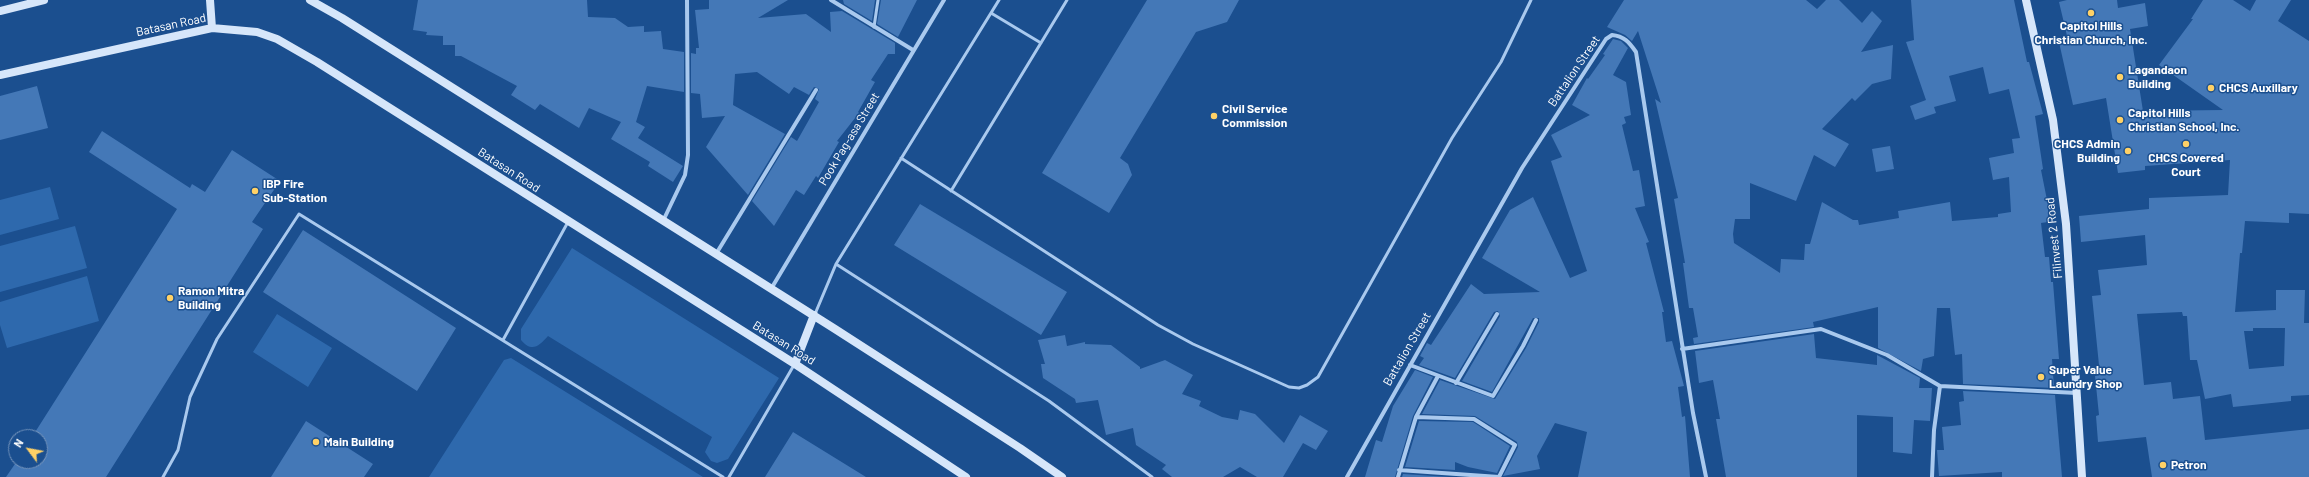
<!DOCTYPE html>
<html>
<head>
<meta charset="utf-8">
<style>
  body { margin:0 }
  #map { position:relative; width:2309px; height:477px; overflow:hidden; background:#1b4f8f; font-family:Barlow,sans-serif }
  canvas { display:block }
  .north { position:absolute; left:8px; top:429px; width:40px; height:40px; box-sizing:border-box; background:#1b4f8f; border:1px solid #7695bc; border-radius:50%; rotate:302deg; font-size:11px; font-weight:700; line-height:16px; text-align:center; color:#fff }
  .north::after { content:''; display:block; margin:auto; width:14px; height:18px; background:#ffd166; clip-path:polygon(50% 0,100% 100%,50% 72%,0 100%) }
</style>
</head>
<body>
<div id="map">
<canvas width="2309" height="477"></canvas>
<div class="north">N</div>
</div>
<script>
const ctx = document.querySelector('canvas').getContext('2d');
ctx.lineJoin = 'round';
function fillPath(path, color) { ctx.fillStyle = color; ctx.fill(path, 'evenodd'); }
function strokePath(path, color, width, dash) { ctx.strokeStyle = color; ctx.lineWidth = width; ctx.lineCap = dash ? 'butt' : 'round'; ctx.setLineDash(dash || []); ctx.stroke(path); }
function drawText(font, color, halo, rows, align = 'center') {
  ctx.font = font + ' Barlow,sans-serif'; ctx.lineWidth = 3; ctx.setLineDash([]); ctx.textBaseline = 'middle'; ctx.strokeStyle = halo; ctx.fillStyle = color; for (const [text, x, y, turn = 0] of rows) {
    ctx.save(); ctx.translate(x, y); ctx.rotate((+turn || 0) * Math.PI / 180); ctx.textAlign = isNaN(turn) ? turn : align; if (halo) ctx.strokeText(text, 0, 0); ctx.fillText(text, 0, 0); ctx.restore();
  }
}
const green = new Path2D(`
  M 50,187 L 59,219 L 0,235 L 0,200 Z
  M 75,226 L 87,268 L 0,292 L 0,246 Z
  M 572,248 L 779,378 L 728,459 L 717,463 L 711,461 L 705,452 L 712,437 L 548,336 C 539,346 532,353 521,340 L 521,329 Z
  M 87,276 L 99,321 L 7,348 L 0,325 L 0,302 Z
  M 277,314 L 332,348 L 308,387 L 253,352 Z
  M 511,358 L 703,477 L 429,477 L 504,360 Z`);
const building = new Path2D(`
  M 418,0 L 587,0 L 588,17 L 615,18 L 628,27 L 644,26 L 644,32 L 661,31 L 663,49 L 684,52 L 684,92 L 647,86 L 636,122 L 645,127 L 638,138 L 683,166 L 673,182 L 648,166 L 650,162 L 611,139 L 621,122 L 589,108 L 579,128 L 540,104 L 535,110 L 511,95 L 517,86 L 461,56 L 455,56 L 455,45 L 443,45 L 443,36 L 426,35 L 427,32 L 413,30 Z
  M 709,0 L 788,0 L 758,18 L 806,14 L 831,32 L 830,12 L 842,11 L 895,43 L 895,54 L 888,54 L 871,80 L 875,82 L 858,112 L 859,113 L 837,141 L 839,142 L 818,178 L 816,176 L 804,195 L 796,190 L 774,226 L 752,201 L 791,137 L 797,141 L 819,102 L 815,99 L 819,89 L 814,87 L 809,95 L 794,87 L 789,94 L 757,72 L 735,74 L 733,105 L 785,134 L 748,195 L 706,147 L 725,116 L 702,118 L 700,94 L 691,93 L 691,53 L 696,54 L 696,48 L 699,48 L 695,10 L 709,9 Z
  M 843,0 L 875,0 L 872,21 L 844,4 Z
  M 881,0 L 917,0 L 898,37 L 877,24 Z
  M 1147,0 L 1239,0 L 1227,22 L 1196,32 L 1120,158 L 1128,164 L 1132,175 L 1109,213 L 1042,173 Z
  M 1624,0 L 1806,0 L 1817,9 L 1826,0 L 1839,0 L 1862,23 L 1872,11 L 1882,21 L 1861,52 L 1893,45 L 1891,79 L 1872,84 L 1855,101 L 1852,98 L 1822,129 L 1849,144 L 1835,167 L 1814,155 L 1796,201 L 1750,183 L 1750,219 L 1735,219 L 1733,234 L 1734,243 L 1780,273 L 1781,259 L 1804,260 L 1805,244 L 1810,244 L 1822,202 L 1853,220 L 1858,220 L 1859,225 L 1899,218 L 1898,211 L 1950,202 L 1952,221 L 1998,217 L 1998,214 L 2011,212 L 2009,177 L 1993,180 L 1989,158 L 2014,153 L 2012,139 L 2020,138 L 2009,89 L 1989,94 L 1983,67 L 1949,76 L 1956,101 L 1934,107 L 1936,113 L 1915,120 L 1910,106 L 1926,100 L 1906,42 L 1914,40 L 1911,0 L 2014,0 L 2027,62 L 2029,62 L 2043,114 L 2035,116 L 2043,169 L 2041,170 L 2048,205 L 2048,222 L 2041,223 L 2045,257 L 2049,257 L 2051,282 L 2053,282 L 2059,359 L 2052,359 L 2054,388 L 1963,384 L 1962,354 L 1955,355 L 1950,308 L 1937,308 L 1934,356 L 1923,359 L 1921,371 L 1878,348 L 1878,307 L 1813,322 L 1814,327 L 1694,344 L 1693,338 L 1698,337 L 1693,308 L 1689,308 L 1683,263 L 1685,263 L 1674,199 L 1678,198 L 1655,99 L 1661,103 L 1638,31 L 1632,41 L 1625,35 L 1607,27 Z
  M 2067,0 L 2117,0 L 2118,8 L 2145,3 L 2148,26 L 2130,29 L 2143,111 L 2223,110 L 2159,65 L 2193,19 L 2191,19 L 2203,0 L 2233,0 L 2250,11 L 2256,0 L 2291,0 L 2278,21 L 2309,41 L 2309,214 L 2289,213 L 2289,223 L 2245,221 L 2242,253 L 2240,253 L 2235,312 L 2276,310 L 2276,290 L 2305,290 L 2304,323 L 2309,323 L 2309,395 L 2291,396 L 2291,401 L 2233,407 L 2231,394 L 2205,399 L 2197,360 L 2190,360 L 2187,316 L 2183,316 L 2182,312 L 2137,314 L 2144,385 L 2171,382 L 2173,399 L 2200,396 L 2205,440 L 2309,429 L 2309,477 L 2152,477 L 2146,437 L 2098,442 L 2096,416 L 2099,415 L 2095,376 L 2100,375 L 2092,296 L 2101,295 L 2098,270 L 2147,265 L 2145,235 L 2081,242 L 2079,216 L 2149,209 L 2149,198 L 2228,195 L 2230,160 L 2145,166 L 2145,170 L 2118,173 L 2106,98 L 2073,105 L 2059,42 L 2068,40 L 2059,2 ZM 2253,328 L 2285,328 L 2284,366 L 2249,369 L 2244,331 L 2253,331 Z
  M 1613,39 L 1621,41 L 1628,48 L 1613,75 L 1626,82 L 1631,115 L 1624,117 L 1626,123 L 1622,125 L 1633,171 L 1639,170 L 1645,206 L 1635,208 L 1649,242 L 1646,243 L 1664,312 L 1662,312 L 1666,342 L 1672,341 L 1684,386 L 1678,387 L 1682,417 L 1685,416 L 1690,477 L 1578,477 L 1587,432 L 1555,423 L 1537,456 L 1540,469 L 1503,476 L 1518,447 L 1517,442 L 1475,416 L 1422,414 L 1440,380 L 1495,399 L 1526,348 L 1539,322 L 1539,318 L 1533,318 L 1492,392 L 1462,381 L 1500,316 L 1498,311 L 1494,312 L 1455,378 L 1419,365 L 1424,358 L 1420,356 L 1427,343 L 1431,345 L 1471,284 L 1484,294 L 1540,292 L 1482,258 L 1510,210 L 1533,197 L 1570,278 L 1587,271 L 1551,161 L 1562,157 L 1551,135 L 1590,115 L 1572,105 L 1587,78 L 1588,79 L 1605,55 L 1603,54 Z
  M 37,86 L 48,128 L 0,140 L 0,96 Z
  M 102,131 L 190,188 L 192,184 L 205,192 L 232,150 L 280,181 L 252,222 L 263,229 L 106,477 L 6,477 L 17,461 L 40,461 L 40,437 L 32,437 L 177,209 L 89,152 Z
  M 1890,146 L 1894,169 L 1876,172 L 1872,149 Z
  M 920,204 L 1067,292 L 1041,335 L 894,245 Z
  M 303,230 L 456,328 L 417,391 L 263,292 Z
  M 1814,334 L 1816,358 L 1877,365 L 1877,355 L 1920,378 L 1919,388 L 1932,388 L 1930,421 L 1914,420 L 1912,454 L 1893,452 L 1893,417 L 1857,415 L 1857,477 L 1726,477 L 1716,419 L 1720,419 L 1713,380 L 1699,383 L 1695,351 Z
  M 1065,335 L 1067,346 L 1085,342 L 1085,344 L 1111,345 L 1140,367 L 1140,369 L 1165,360 L 1193,375 L 1182,394 L 1201,401 L 1199,406 L 1222,417 L 1238,420 L 1240,410 L 1255,414 L 1284,443 L 1300,415 L 1328,431 L 1316,450 L 1303,443 L 1283,477 L 1257,477 L 1240,467 L 1223,477 L 1172,477 L 1162,469 L 1166,465 L 1136,445 L 1133,428 L 1106,435 L 1098,400 L 1076,403 L 1075,399 L 1043,378 L 1041,364 L 1045,364 L 1038,340 Z
  M 1415,370 L 1433,377 L 1413,416 L 1395,477 L 1365,477 L 1376,440 L 1382,442 L 1393,406 Z
  M 1963,391 L 2055,395 L 2062,477 L 2002,477 L 2002,472 L 1939,476 L 1937,450 L 1944,450 L 1942,427 L 1961,425 L 1959,402 L 1964,401 Z
  M 306,421 L 373,464 L 364,477 L 271,477 Z
  M 1419,421 L 1473,422 L 1510,446 L 1497,473 L 1468,467 L 1455,462 L 1455,470 L 1405,467 Z
  M 793,432 L 866,477 L 765,477 Z
  M 1403,474 L 1449,477 L 1402,477 Z`);
const lane = new Path2D(`
  M 991,13 L 1041,43
  M 874,27 L 878,0
  M 901,158 L 1158,325 L 1193,344 L 1289,387 L 1299,388 L 1307,385 L 1318,377 L 1452,138 L 1501,62 L 1531,0
  M 951,191 L 1067,0
  M 836,264 L 1049,401 L 1152,477
  M 815,314 L 836,264 L 999,0
  M 503,340 L 568,222
  M 163,477 L 178,450 L 190,397 L 217,339 L 299,214 L 723,477
  M 729,477 L 794,365`);
const street = new Path2D(`
  M 831,0 L 913,50
  M 663,221 L 685,175 L 688,155 L 687,0
  M 716,254 L 816,90
  M 771,289 L 944,0
  M 1682,349 L 1821,329 L 1887,355 L 1940,386 L 2077,393
  M 1410,365 L 1493,396 L 1523,346 L 1536,320
  M 1456,383 L 1497,314
  M 1399,470 L 1499,477 L 1515,445 L 1474,419 L 1416,417
  M 1347,477 L 1522,168 L 1606,39 L 1612,35 C 1624,36 1629,42 1636,52 L 1693,413 L 1706,477
  M 1398,477 L 1416,417 L 1438,376
  M 1932,477 L 1934,430 L 1940,386`);
const secondary = new Path2D(`
  M 210,0 L 212,28
  M 310,0 L 342,18 L 835,329 L 1020,448 L 1062,477
  M 2026,0 L 2053,120 L 2066,224 L 2082,477
  M 0,11 L 44,0
  M 0,75 L 212,28 L 257,32 L 277,39 L 317,62 L 795,364 L 966,477
  M 795,364 L 814,315`);
const markers = [
  [2091,13,4,"#ffd166"],
  [2120,77,4,"#ffd166"],
  [2211,88,4,"#ffd166"],
  [1214,116,4,"#ffd166"],
  [2120,120,4,"#ffd166"],
  [2186,144,4,"#ffd166"],
  [2128,151,4,"#ffd166"],
  [255,191,4,"#ffd166"],
  [170,298,4,"#ffd166"],
  [2041,377,4,"#ffd166"],
  [316,442,4,"#ffd166"],
  [2163,465,4,"#ffd166"]
];
const streetNames = [
  ["Batasan Road",171,25,-12],
  ["Battalion Street",1574,71,-56],
  ["Pook Pag-asa Street",849,139,-59],
  ["Batasan Road",509,170,33],
  ["Filinvest 2 Road",2054,238,-96],
  ["Batasan Road",784,343,32],
  ["Battalion Street",1407,349,-60]
];
const poiNames = [
  ["Capitol Hills",2091,26,"center"],
  ["Christian Church, Inc.",2091,40,"center"],
  ["Lagandaon",2128,70],
  ["Building",2128,84],
  ["CHCS Auxillary",2219,88],
  ["Civil Service",1222,109],
  ["Commission",1222,123],
  ["Capitol Hills",2128,113],
  ["Christian School, Inc.",2128,127],
  ["CHCS Admin",2120,144,"right"],
  ["Building",2120,158,"right"],
  ["CHCS Covered",2186,158,"center"],
  ["Court",2186,172,"center"],
  ["IBP Fire",263,184],
  ["Sub-Station",263,198],
  ["Ramon Mitra",178,291],
  ["Building",178,305],
  ["Super Value",2049,370],
  ["Laundry Shop",2049,384],
  ["Main Building",324,442],
  ["Petron",2171,465]
];
fillPath(green, '#2e69ad');
fillPath(building, '#4478b7');
strokePath(lane, '#a9c9ee', 3);
strokePath(street, '#a9c9ee', 4);
strokePath(secondary, '#d6e6fa', 8);
for (const [x, y, r, color] of markers) { const dot = new Path2D(); dot.arc(x, y, r, 0, 2 * Math.PI); ctx.fillStyle = color; ctx.fill(dot); strokePath(dot, '#1b4f8f', 1.5); }
drawText('12px', '#fff', '#1b4f8f', streetNames);
drawText('bold 12px', '#fff', '#1b4f8f', poiNames, 'left');
</script>
</body>
</html>
